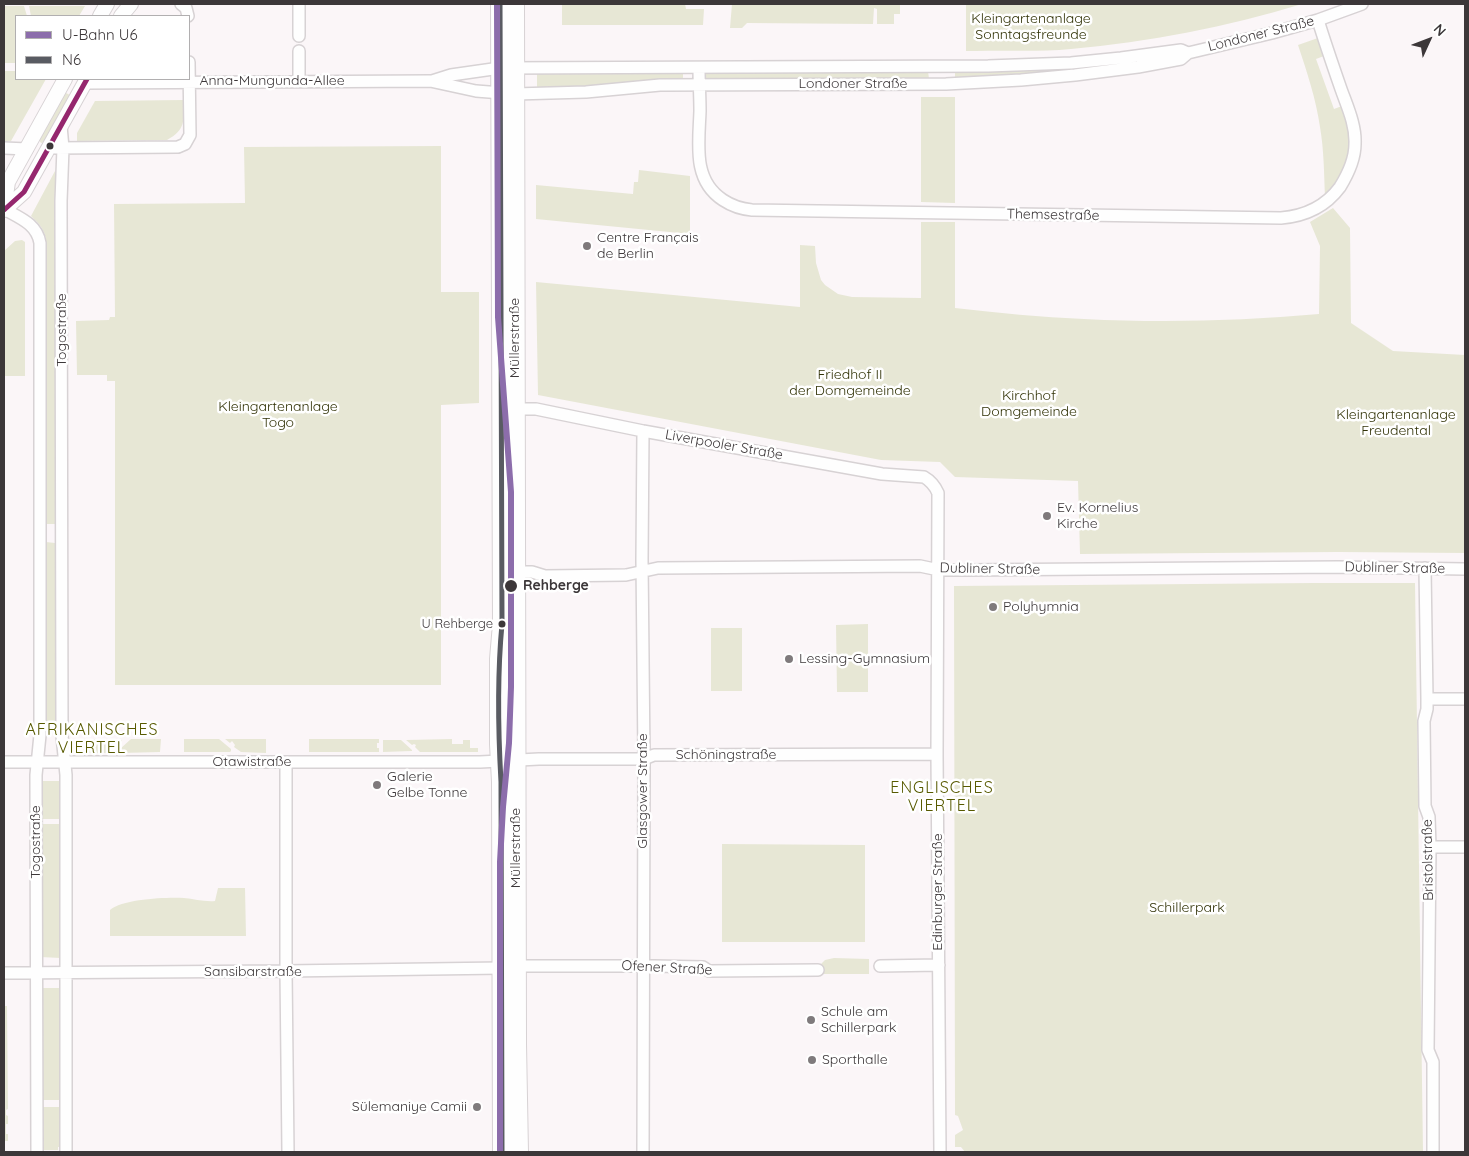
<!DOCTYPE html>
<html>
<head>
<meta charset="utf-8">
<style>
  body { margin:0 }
  #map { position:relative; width:1469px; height:1156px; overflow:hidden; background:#fbf6f8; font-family:Quicksand,sans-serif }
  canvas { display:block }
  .frame { position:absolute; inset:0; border:5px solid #3c3739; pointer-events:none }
  .legend { position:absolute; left:15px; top:15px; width:175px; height:65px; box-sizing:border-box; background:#fff; border:1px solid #b1afb0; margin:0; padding:6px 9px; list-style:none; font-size:15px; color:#3c3739 }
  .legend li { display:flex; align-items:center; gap:10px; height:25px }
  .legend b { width:25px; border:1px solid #b1afb0 }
  .north { position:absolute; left:1404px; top:15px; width:50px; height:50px; -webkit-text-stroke:4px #fff; paint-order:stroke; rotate:47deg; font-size:14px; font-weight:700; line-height:20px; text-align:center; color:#3c3739 }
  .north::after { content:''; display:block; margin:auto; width:18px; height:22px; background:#3c3739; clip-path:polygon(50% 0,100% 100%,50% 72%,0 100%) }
</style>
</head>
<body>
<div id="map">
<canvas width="1469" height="1156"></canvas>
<div class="frame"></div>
<ul class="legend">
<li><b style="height:6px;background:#8c6dab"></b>U-Bahn U6</li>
<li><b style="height:6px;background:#595b62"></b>N6</li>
</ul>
<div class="north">N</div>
</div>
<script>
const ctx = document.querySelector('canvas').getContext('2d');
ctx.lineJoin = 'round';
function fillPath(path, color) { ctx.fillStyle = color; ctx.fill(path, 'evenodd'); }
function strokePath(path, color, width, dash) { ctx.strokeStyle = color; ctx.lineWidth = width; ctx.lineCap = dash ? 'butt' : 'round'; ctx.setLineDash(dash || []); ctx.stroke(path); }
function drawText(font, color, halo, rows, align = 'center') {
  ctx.font = font + ' Quicksand,sans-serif'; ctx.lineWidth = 5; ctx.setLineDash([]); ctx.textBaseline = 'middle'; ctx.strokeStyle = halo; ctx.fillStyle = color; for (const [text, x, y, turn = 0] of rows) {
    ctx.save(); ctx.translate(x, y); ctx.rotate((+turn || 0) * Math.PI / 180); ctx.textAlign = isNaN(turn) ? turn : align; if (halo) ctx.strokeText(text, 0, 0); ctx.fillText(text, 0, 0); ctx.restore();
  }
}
const green = new Path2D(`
  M 562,4 L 685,4 L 686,9 L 704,9 L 703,25 L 562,25 Z
  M 732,4 L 900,4 L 900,14 L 894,14 L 894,24 L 877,24 L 877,9 L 874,8 L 873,24 L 747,23 L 742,28 L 730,28 Z
  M 966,4 L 1302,4 C 1227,27 1149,42 1071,49 C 1040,52 1007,50 976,51 L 966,51 Z
  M 4,6 L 24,6 L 27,16 L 16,16 L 16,63 L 4,63 Z
  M 29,6 L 85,6 L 79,16 L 31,16 Z
  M 1318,38 L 1324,56 L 1316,59 L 1334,109 L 1342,106 C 1355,146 1352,164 1325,197 C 1324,173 1324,150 1320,127 C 1316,99 1307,72 1298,45 Z
  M 1145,59 L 1097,70 L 955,79 L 955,70 Z
  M 4,71 L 16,71 L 16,79 L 46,79 L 11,141 L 4,141 Z
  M 683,71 L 683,80 L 537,89 L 537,72 Z
  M 708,71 L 928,71 L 929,79 L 707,80 L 705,75 Z
  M 66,93 L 70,95 L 69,97 L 45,142 L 41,143 L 39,140 L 64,94 Z
  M 921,97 L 955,97 L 955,203 L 921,202 Z
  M 184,100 C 184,120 186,130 167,140 L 77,141 L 77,133 L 95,101 Z
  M 441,146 L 441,292 L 479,292 L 479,403 L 441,405 L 441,685 L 115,685 L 115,381 L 107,381 L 107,375 L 77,375 L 76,321 L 109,320 L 110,317 L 115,317 L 114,204 L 245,203 L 244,147 Z
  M 639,170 L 690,176 L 690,234 L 536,219 L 536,185 L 633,194 L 634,182 L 638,182 Z
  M 55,171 L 55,524 L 46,524 L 46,241 C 45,229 39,224 31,216 Z
  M 1333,208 L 1350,228 L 1351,323 L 1393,351 L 1465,355 L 1465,553 L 1338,552 L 1080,554 L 1078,481 L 955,477 L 940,462 L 881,460 L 538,395 L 536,282 L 800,307 L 800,245 L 815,246 L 816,263 L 821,280 L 825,285 L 838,294 L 852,297 L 921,298 L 921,222 L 955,222 L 955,308 C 998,313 1041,317 1084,319 C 1162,323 1241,321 1319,314 L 1320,246 L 1310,222 Z
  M 22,240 L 25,242 L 25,376 L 4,376 L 4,251 L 15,241 Z
  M 46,542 L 55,543 L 55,729 L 59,730 L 59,732 L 43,732 L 43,729 L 47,727 Z
  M 1314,583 L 1415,583 L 1423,1152 L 1383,1151 L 965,1152 L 961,1147 L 955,1147 L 955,1135 L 963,1130 L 958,1116 L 955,1115 L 954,586 Z
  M 868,624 L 868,692 L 837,692 L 836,625 Z
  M 711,628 L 742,628 L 742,691 L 711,691 Z
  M 81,739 L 122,740 L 122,741 L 111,753 L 81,753 L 80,747 L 82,747 Z
  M 131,739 L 161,739 L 160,752 L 120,753 L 120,749 Z
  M 184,739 L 219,739 L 231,749 L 231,751 L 230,752 L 184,752 Z
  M 225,739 L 266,739 L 266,753 L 241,752 L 234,747 L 235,745 L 232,741 L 230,743 Z
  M 309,739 L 379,739 L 379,743 L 377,743 L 377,748 L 379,748 L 379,752 L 309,752 Z
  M 452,739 L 452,744 L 463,744 L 463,740 L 470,740 L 470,748 L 478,748 L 478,752 L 420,752 L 415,747 L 416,745 L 414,744 L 412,745 L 406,740 Z
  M 383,740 L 401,740 L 412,750 L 412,751 L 383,752 Z
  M 42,781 L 61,781 L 60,819 L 42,819 Z
  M 40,824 L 62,824 L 61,958 L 40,957 Z
  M 722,844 L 865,845 L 865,942 L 722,942 Z
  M 218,888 L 245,888 L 246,936 L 110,936 L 110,910 C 123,899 166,897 184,898 C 194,899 205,902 215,901 Z
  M 834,958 L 869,959 L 869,974 L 821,974 L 821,964 L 825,960 Z
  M 40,988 L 61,988 L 62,1100 L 40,1100 Z
  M 4,1006 L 7,1006 L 8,1109 L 6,1110 L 6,1115 L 8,1116 L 8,1124 L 6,1124 L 6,1134 L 8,1134 L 8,1141 L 4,1141 Z
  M 42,1107 L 61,1107 L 61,1147 L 58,1147 L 58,1150 L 42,1150 Z`);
const minor = new Path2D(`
  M 181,4 L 186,8 L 188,16
  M 299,4 L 299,36
  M 699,68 C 699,82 700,97 700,111 C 699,143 692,180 723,200 C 732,206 741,209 752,210 L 1281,218 C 1305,216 1326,206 1340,187 C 1348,174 1355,160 1355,144 C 1356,125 1347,106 1341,89 C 1333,66 1325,43 1318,20
  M 299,81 L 299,51
  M 432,81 L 451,75 L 500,68 L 988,66 L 1071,63 L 1121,58 L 1181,50 L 1188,53
  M 85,83 L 430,81 L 476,91 L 515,94 L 586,92 L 660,85 L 946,84 L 1021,80 L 1075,75 L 1138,67 L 1181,59 L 1188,53 L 1272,33 L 1318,20 L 1362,4
  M 61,126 L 63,148 L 61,201 L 62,736 L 66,775 L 66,1152
  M 4,148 L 27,149
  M 55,148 L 178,147 L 185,144 L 190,135 L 189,62
  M 4,209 C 20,218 37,224 40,243 L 40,735 L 36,775 L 37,1152
  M 515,409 L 536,409 L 643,431 L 882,474 L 924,477 C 931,481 935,486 938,493 L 937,754 L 940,1152
  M 1425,568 L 1427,699 L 1427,709 L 1424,721 L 1425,806 L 1429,817 L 1430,847 L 1428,1050 L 1433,1062 L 1433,1152
  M 516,572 L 532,572 L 545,576 L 626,575 L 658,568 L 920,566 L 939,570 L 967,570 L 1338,567 L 1465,569
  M 1427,699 L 1465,699
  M 4,762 L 480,762 L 539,759 L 644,759 L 654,755 L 937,754
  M 286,762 L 286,971 L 288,1152
  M 1430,847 L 1465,847
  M 516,966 L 654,966 L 703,967 L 709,971 L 818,970
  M 880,966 L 939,965
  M 4,973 L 286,971 L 502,968
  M 643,1152 L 644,759 L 642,560 L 643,431`);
const tertiary = new Path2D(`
  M 100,16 L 107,4
  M 121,16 L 131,4
  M 4,209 L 8,182 L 65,79
  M 4,210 L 24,192 L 87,79`);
const primary = new Path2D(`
  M 500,4 L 502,624 L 499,659 L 499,744 L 501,782 L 502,1152
  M 515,4 L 517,1044 L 519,1152`);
const bus1 = new Path2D(`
  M 500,4 L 502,624 C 497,677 498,729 501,782 L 502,1152`);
const bus2 = new Path2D(`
  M 4,210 L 24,192 L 87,79`);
const metro1 = new Path2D(`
  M 497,4 L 498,317 L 511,492 L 511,687 L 509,743 L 503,807 L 500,862 L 500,1152`);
const markers = [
  [50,146,4.5,"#3c3739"],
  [587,246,5,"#7f7a7c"],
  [1047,516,5,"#7f7a7c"],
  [511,586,7,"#3c3739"],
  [993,607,5,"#7f7a7c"],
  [502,624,4.5,"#3c3739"],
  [789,659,5,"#7f7a7c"],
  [377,785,5,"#7f7a7c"],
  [811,1020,5,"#7f7a7c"],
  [812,1060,5,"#7f7a7c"],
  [477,1107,5,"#7f7a7c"]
];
const busNames = [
  ["U Rehberge",493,624]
];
const parkNames = [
  ["Kleingartenanlage",1031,19],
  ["Sonntagsfreunde",1031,35],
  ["Friedhof II",850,375],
  ["der Domgemeinde",850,391],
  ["Kirchhof",1029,396],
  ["Domgemeinde",1029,412],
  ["Kleingartenanlage",278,407],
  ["Togo",278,423],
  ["Kleingartenanlage",1396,415],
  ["Freudental",1396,431],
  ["Schillerpark",1187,908]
];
const streetNames = [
  ["Londoner Straße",1261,34,-14],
  ["Anna-Mungunda-Allee",272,81],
  ["Londoner Straße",853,84],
  ["Themsestraße",1053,215,1],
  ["Togostraße",62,330,-90],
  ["Müllerstraße",515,338,-90],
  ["Liverpooler Straße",724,445,10],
  ["Dubliner Straße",1395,568,1],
  ["Dubliner Straße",990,569,1],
  ["Schöningstraße",726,755],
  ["Otawistraße",252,762],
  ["Glasgower Straße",643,791,-90],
  ["Togostraße",36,842,-90],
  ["Müllerstraße",516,848,-90],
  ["Bristolstraße",1428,860,-91],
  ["Edinburger Straße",938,892,-90],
  ["Ofener Straße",667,968,3],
  ["Sansibarstraße",253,972]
];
const poiNames = [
  ["Centre Français",597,238],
  ["de Berlin",597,254],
  ["Ev. Kornelius",1057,508],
  ["Kirche",1057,524],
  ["Polyhymnia",1003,607],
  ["Lessing-Gymnasium",799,659],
  ["Galerie",387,777],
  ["Gelbe Tonne",387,793],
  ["Schule am",821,1012],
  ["Schillerpark",821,1028],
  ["Sporthalle",822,1060],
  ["Sülemaniye Camii",467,1107,"right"]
];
const stopNames = [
  ["Rehberge",523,586]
];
const quarterNames = [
  ["AFRIKANISCHES",92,730],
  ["VIERTEL",92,748],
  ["ENGLISCHES",942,788],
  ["VIERTEL",942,806]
];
fillPath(green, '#e7e7d5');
strokePath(minor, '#d7d2d4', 14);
strokePath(tertiary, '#d7d2d4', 16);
strokePath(primary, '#d7d2d4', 20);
strokePath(minor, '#fefefe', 11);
strokePath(tertiary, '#fefefe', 14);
strokePath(primary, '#fefefe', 18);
strokePath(bus1, '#595b62', 5);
strokePath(bus2, '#95276e', 5);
strokePath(metro1, '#8c6dab', 6);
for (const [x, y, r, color] of markers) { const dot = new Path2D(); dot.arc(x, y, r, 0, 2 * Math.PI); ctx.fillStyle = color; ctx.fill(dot); strokePath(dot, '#fff', 2); }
drawText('13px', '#3c3739', '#fff', busNames, 'right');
drawText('14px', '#313206', '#fff', parkNames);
drawText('14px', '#3c3739', '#fff', streetNames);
drawText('14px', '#3c3739', '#fff', poiNames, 'left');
drawText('bold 14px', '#3c3739', '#fff', stopNames, 'left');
ctx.letterSpacing = '1px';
drawText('16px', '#585a00', '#fff', quarterNames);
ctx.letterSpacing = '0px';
</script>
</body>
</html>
